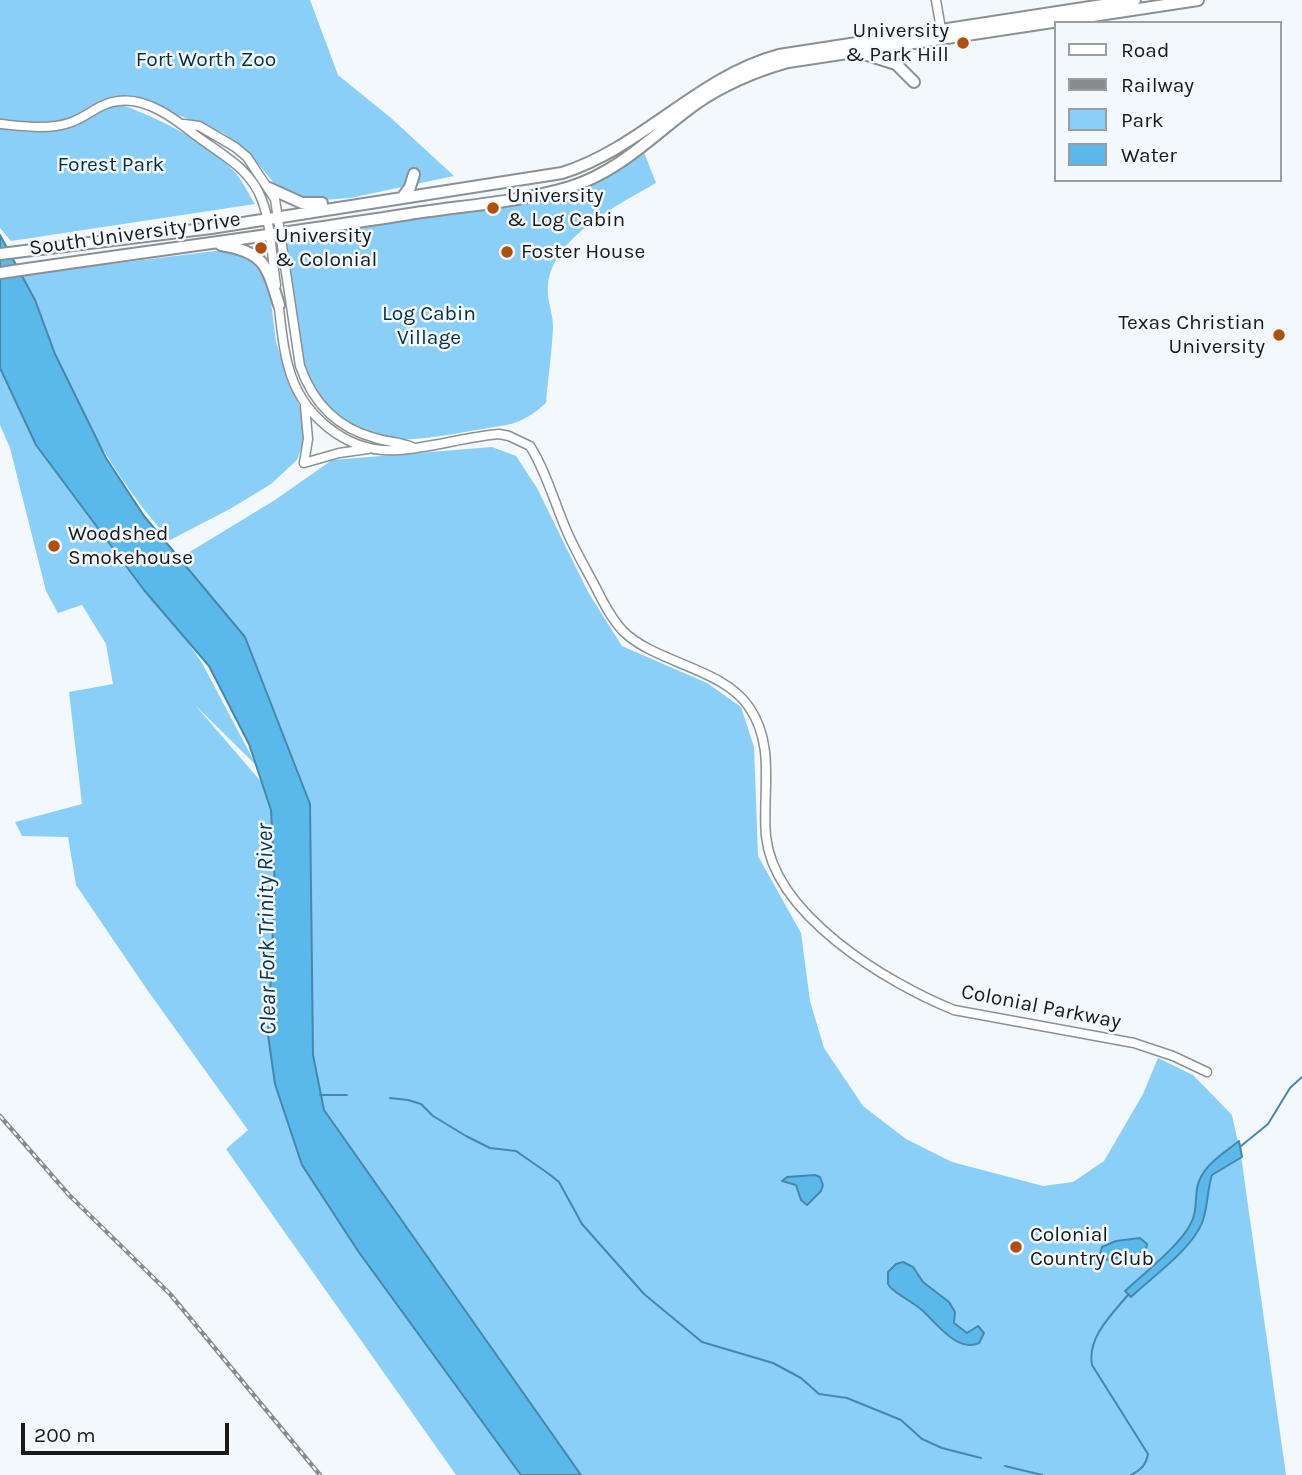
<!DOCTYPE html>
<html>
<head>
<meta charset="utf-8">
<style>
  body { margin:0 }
  #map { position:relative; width:1302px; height:1475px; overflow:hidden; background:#f2f8fb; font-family:Karla,sans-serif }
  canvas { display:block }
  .legend { position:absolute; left:1054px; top:21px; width:228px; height:161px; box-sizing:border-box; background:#f2f8fb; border:2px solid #9a9fa1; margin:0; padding:9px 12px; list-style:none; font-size:21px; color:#17191a }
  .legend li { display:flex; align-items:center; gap:14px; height:35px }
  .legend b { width:35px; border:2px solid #9a9fa1 }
  .scale { position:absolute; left:21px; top:1423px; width:208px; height:32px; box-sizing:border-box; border:4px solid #17191a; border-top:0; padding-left:9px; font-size:21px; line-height:24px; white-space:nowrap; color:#17191a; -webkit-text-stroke:5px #f2f8fb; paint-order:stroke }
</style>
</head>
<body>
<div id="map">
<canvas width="1302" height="1475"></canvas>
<ul class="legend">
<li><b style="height:9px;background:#fff"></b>Road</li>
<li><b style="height:9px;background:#878b8d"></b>Railway</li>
<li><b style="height:19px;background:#8acff7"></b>Park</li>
<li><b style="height:19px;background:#5ab8ea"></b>Water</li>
</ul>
<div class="scale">200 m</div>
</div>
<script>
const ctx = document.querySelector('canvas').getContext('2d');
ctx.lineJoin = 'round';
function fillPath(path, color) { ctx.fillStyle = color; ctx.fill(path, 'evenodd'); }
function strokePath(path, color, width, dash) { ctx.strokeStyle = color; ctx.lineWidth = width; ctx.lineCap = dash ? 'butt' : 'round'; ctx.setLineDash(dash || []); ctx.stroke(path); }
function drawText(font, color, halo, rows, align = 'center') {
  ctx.font = font + ' Karla,sans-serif'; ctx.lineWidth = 5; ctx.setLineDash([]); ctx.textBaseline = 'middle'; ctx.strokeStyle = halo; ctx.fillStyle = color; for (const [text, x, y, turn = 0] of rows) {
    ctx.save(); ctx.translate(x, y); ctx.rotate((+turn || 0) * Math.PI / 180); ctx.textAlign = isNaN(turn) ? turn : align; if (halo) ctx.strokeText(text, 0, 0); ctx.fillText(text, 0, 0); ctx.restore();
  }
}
const green = new Path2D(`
  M 0,0 L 310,0 L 338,75 L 391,118 L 454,176 L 350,198 L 309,201 L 278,188 L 250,154 L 223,133 L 131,96 L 107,100 C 149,113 209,141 238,176 C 244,184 249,195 255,204 L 11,241 L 0,228 Z
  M 644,152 L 656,183 C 618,205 554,236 548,284 C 546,298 553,313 553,327 C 552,352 548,378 546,403 C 533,414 523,422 506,425 C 470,430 425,442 389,439 C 354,435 317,406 306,371 C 294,331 292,286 286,244 L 290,241 C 337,232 384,222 432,214 C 517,200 571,207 644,152 Z
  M 264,245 L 276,342 L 287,377 L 302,412 L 305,423 L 304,440 L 297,460 L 271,484 L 230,509 L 170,540 C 98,460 60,373 21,275 Z
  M 0,369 L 202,663 L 256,765 L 195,705 L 282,806 L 269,1004 L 312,1002 L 310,806 L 245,637 L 178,559 L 275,500 L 332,460 L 492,447 L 516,456 L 537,488 L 588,592 L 622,646 L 707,683 L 741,707 L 754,747 L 758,856 L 801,933 L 810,1001 L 824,1048 L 863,1106 L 906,1139 L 952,1162 L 1043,1186 L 1073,1182 L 1104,1161 L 1143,1094 L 1158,1058 L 1193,1075 L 1232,1115 L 1241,1156 L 1286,1475 L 456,1475 L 226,1149 L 248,1130 L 148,991 L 76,885 L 68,837 L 22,836 L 15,822 L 82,804 L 69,692 L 113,684 L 106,644 L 82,605 L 58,613 L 46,591 L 10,448 L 0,425 Z`);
const water = new Path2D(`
  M 0,235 L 35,300 L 55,354 L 106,458 L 144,516 L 245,637 L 310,804 L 313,1055 L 324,1110 L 581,1475 L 521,1475 L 358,1251 L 302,1165 L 275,1084 L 268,1035 L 275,886 L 271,810 L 249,744 L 209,666 L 144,590 L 36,445 L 0,368 Z
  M 1239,1141 L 1242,1157 L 1212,1175 C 1207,1190 1208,1208 1202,1223 C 1191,1250 1152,1277 1131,1297 L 1125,1291 C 1143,1274 1179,1246 1190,1225 C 1197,1213 1195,1202 1197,1188 C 1201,1166 1223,1154 1239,1141 Z
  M 815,1175 L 820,1177 L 823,1185 L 821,1191 L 807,1205 L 801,1200 L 796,1185 L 782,1181 L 787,1177 Z
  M 1140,1238 L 1147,1244 L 1146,1249 C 1133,1260 1120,1255 1106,1260 L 1100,1254 L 1102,1247 L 1116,1241 Z
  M 903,1262 L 913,1267 L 923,1282 L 949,1302 L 955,1312 L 954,1323 L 967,1333 L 978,1326 L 984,1333 L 979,1343 C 958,1353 937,1324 923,1311 C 913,1302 901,1297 891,1288 L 888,1284 L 888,1272 L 896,1264 Z`);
const stream = new Path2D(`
  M 320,1095 L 347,1095
  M 390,1098 L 408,1100 L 421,1104 L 433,1116 L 466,1136 L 490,1148 L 516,1151 L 549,1174 L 559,1182 L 582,1224 L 644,1294 L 702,1342 L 773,1363 L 801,1378 L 819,1394 L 847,1398 L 901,1420 L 922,1439 L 942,1448 L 981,1458
  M 1241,1146 L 1268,1124 L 1290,1088 L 1302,1077
  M 1128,1295 C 1111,1315 1087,1338 1092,1365 L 1148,1454 C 1146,1465 1141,1470 1131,1475
  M 1005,1466 L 1042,1475`);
const minor = new Path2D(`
  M 936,0 L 942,35
  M 0,124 C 22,126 48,130 69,123 C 86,118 99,103 118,101 C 146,97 174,118 194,134 C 220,154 250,167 262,200 C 271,224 272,259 276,285
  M 184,124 L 199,126 L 235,147 L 247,157 L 275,199 L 300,366 C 313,403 337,428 375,438 C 387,442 401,442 412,447
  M 278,301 C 281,322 282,344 288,365 C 300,414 346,454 398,450 C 430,448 465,437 499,434 L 509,436 L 530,446 C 547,473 555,505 568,534 C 576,552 586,569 595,586 C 603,602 611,618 623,631 C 655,663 723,668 749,707 C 776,746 762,793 766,836 C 774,915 887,983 954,1010 L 1134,1043 L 1173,1056 L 1207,1072
  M 305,406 L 308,439 L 304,463 L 339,453 L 368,449`);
const major = new Path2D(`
  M 864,54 L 896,64 L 914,82
  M 269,188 L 302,203 L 322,203
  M 402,198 L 410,187 L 414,174
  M 221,245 C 265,252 267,266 279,305
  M 0,254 L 211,228 L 562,173 C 642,148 697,77 779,55 L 1135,0
  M 0,273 C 134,253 269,236 403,215 C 458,206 516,203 570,187 C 621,171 655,133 697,103 C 725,84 756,71 788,62 L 1198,0`);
const rail = new Path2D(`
  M 0,1116 L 69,1195 L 170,1294 L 320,1475`);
const markers = [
  [963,43,7,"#b1500b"],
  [493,208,7,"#b1500b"],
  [261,248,7,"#b1500b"],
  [507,252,7,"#b1500b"],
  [1279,335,7,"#b1500b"],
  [54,546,7,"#b1500b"],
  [1016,1247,7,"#b1500b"]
];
const poiNames = [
  ["University",949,31,"right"],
  ["& Park Hill",949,55,"right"],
  ["University",507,196],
  ["& Log Cabin",507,220],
  ["University",275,236],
  ["& Colonial",275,260],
  ["Foster House",521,252],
  ["Texas Christian",1265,323,"right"],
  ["University",1265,347,"right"],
  ["Woodshed",68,534],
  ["Smokehouse",68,558],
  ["Colonial",1030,1235],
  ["Country Club",1030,1259]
];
const parkNames = [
  ["Fort Worth Zoo",206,60],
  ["Forest Park",111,165],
  ["Log Cabin",429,314],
  ["Village",429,338]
];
const streetNames = [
  ["South University Drive",135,234,-8],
  ["Colonial Parkway",1041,1007,11]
];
const waterNames = [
  ["Clear Fork Trinity River",267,929,-91]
];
fillPath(green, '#8acff7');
fillPath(water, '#5ab8ea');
strokePath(water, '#4688ac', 2);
strokePath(stream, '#4688ac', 2);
strokePath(minor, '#8b9093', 11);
strokePath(major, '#8b9093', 14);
strokePath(minor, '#fff', 8);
strokePath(major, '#fff', 10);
strokePath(rail, '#878b8d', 4.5);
strokePath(rail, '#f2f8fb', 2, [5]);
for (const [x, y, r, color] of markers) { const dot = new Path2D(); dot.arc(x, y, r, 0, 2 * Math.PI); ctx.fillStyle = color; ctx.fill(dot); strokePath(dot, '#f2f8fb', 2.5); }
drawText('21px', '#17191a', '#f2f8fb', poiNames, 'left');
drawText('21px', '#032f43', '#f2f8fb', parkNames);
drawText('21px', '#17191a', '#f2f8fb', streetNames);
drawText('italic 23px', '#093448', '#f2f8fb', waterNames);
</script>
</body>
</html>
